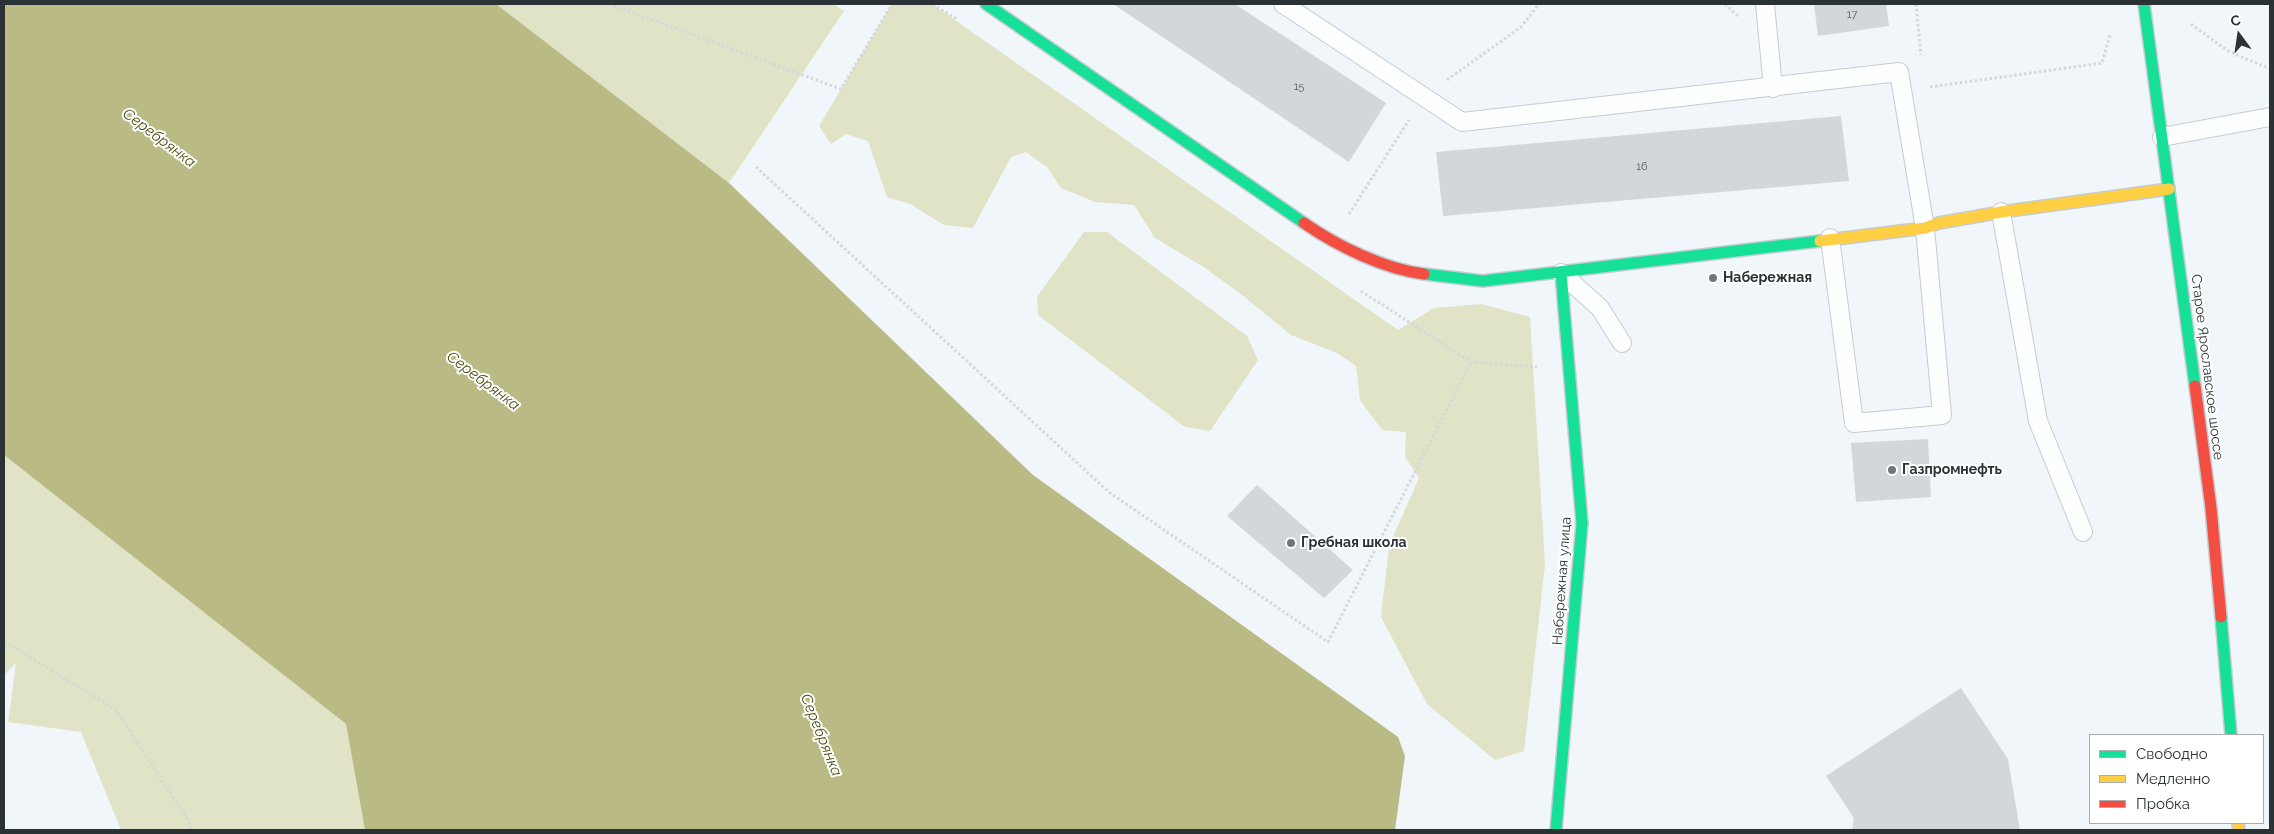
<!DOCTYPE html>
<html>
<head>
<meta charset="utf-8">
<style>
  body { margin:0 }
  #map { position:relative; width:2274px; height:834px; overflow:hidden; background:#f0f6fa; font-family:Raleway,sans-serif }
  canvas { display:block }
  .frame { position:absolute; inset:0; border:5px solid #2b3235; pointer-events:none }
  .legend { position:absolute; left:2089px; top:734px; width:175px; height:90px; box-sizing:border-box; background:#fff; border:1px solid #aaadae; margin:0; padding:6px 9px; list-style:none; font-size:15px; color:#2b3235 }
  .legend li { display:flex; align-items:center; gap:10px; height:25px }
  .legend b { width:25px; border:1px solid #aaadae }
  .north { position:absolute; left:2214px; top:10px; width:50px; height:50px; -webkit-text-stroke:4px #fff; paint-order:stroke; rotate:346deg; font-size:14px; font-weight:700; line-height:20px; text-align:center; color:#2b3235 }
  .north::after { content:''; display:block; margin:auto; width:18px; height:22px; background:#2b3235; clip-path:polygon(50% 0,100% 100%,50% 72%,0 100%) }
</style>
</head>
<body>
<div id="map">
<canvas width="2274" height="834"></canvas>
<div class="frame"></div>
<ul class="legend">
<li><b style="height:6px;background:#16e098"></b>Свободно</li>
<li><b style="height:6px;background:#ffcf43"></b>Медленно</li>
<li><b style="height:6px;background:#f24e42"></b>Пробка</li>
</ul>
<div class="north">С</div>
</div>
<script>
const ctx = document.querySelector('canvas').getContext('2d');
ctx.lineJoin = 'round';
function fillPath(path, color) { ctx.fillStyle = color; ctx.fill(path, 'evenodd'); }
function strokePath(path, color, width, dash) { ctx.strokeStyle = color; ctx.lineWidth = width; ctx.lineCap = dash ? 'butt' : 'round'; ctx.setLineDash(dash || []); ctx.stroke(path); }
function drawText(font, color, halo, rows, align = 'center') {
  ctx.font = font + ' Raleway,sans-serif'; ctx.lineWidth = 4; ctx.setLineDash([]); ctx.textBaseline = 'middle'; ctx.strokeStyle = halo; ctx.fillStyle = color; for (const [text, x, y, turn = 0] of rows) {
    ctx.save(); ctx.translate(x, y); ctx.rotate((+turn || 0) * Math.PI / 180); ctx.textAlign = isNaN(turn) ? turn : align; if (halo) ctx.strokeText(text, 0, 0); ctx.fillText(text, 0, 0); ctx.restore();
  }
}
const green = new Path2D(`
  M 496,4 L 833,4 L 844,11 L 729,183 Z
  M 892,4 L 932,4 L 1398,330 L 1434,308 L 1481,304 L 1530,317 L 1545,565 L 1524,751 L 1495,760 L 1427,704 L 1381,617 L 1389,546 L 1419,478 L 1405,457 L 1406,432 L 1382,430 L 1360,400 L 1356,366 L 1337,353 L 1291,335 L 1237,291 L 1202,266 L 1155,238 L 1134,205 L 1095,202 L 1061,188 L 1047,167 L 1026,152 L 1011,157 L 973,228 L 944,225 L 910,204 L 887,197 L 868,141 L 846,134 L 831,144 L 819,126 Z
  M 1084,232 L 1107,232 L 1247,336 L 1258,360 L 1210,431 L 1185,427 L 1038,315 L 1037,297 Z
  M 4,455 L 346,724 L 365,830 L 121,830 L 81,732 L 8,722 L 16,663 L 4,675 Z`);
const water = new Path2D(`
  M 4,4 L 496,4 L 729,183 L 1033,475 L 1398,737 L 1405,756 L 1395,830 L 365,830 L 346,724 L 4,455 Z`);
const building = new Path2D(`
  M 1113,4 L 1235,4 L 1386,103 L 1349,162 Z
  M 1814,4 L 1886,4 L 1889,26 L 1818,36 Z
  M 1841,116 L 1849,181 L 1443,216 L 1436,152 Z
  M 1928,439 L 1931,497 L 1856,502 L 1851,443 Z
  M 1257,485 L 1353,570 L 1324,598 L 1227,516 Z
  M 1961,688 L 2008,759 L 2020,830 L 1852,830 L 1854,818 L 1826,776 Z`);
const path = new Path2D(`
  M 609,4 L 841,89 L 892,4
  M 933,4 L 958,20
  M 1725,4 L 1739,17
  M 1916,4 L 1921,55
  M 2191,24 L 2228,51 L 2270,69
  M 1447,80 L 1521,27 L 1539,4
  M 1930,87 L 2102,63 L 2110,35
  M 756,167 L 1110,493 L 1328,642 L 1471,362
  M 1349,214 L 1409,120
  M 1361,291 L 1471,362 L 1537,367
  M 4,641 L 116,710 L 189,821 L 190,830`);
const lane = new Path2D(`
  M 1283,4 L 1462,122 L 1899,72 L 1925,228 L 1942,415 L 1854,423 L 1830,238
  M 1765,4 L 1773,88
  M 2162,137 L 2270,117
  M 2001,212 L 2038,421 L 2083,532
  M 1561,273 L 1600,308 L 1622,343`);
const fast = new Path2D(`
  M 986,4 L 1304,223
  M 2144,4 L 2195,386
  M 1424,274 L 1483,281 L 1820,241
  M 2221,617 L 2231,735
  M 1556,830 L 1582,523 L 1561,273`);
const slow = new Path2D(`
  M 1820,241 L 1925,228 L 1939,223 L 2001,212 L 2169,189
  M 2238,823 L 2239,830`);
const jam = new Path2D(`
  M 1304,223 C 1337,246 1384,269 1424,274
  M 2195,386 L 2211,508 L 2221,617`);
const markers = [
  [1713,278,5,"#70777a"],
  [1892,470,5,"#70777a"],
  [1291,543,5,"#70777a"]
];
const numberNames = [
  ["17",1852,15],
  ["15",1299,87],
  ["16",1642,167]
];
const poiNames = [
  ["Набережная",1723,278],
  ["Газпромнефть",1902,470],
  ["Гребная школа",1301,543]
];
const streetNames = [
  ["Старое Ярославское шоссе",2207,367,83],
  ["Набережная улица",1562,581,-86]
];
const waterNames = [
  ["Серебрянка",159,138,37],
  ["Серебрянка",483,381,37],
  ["Серебрянка",821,735,68]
];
fillPath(green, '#e1e3c6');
fillPath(water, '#b9ba84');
fillPath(building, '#d1d7db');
strokePath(lane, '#c6ccd0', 20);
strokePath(fast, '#c6ccd0', 14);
strokePath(slow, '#c6ccd0', 14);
strokePath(jam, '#c6ccd0', 14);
strokePath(path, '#d6d7d9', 3, [2.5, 2.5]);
strokePath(lane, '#fdfefe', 18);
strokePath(fast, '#16e098', 11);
strokePath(slow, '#ffcf43', 11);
strokePath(jam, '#f24e42', 11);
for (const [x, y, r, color] of markers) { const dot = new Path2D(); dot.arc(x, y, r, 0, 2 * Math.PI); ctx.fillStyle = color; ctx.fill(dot); strokePath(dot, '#fff', 2); }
drawText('11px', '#545b5e', null, numberNames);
drawText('bold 14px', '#2b3235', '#fff', poiNames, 'left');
drawText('14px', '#2b3235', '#fff', streetNames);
drawText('italic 15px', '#4e4d11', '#fff', waterNames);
</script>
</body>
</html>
